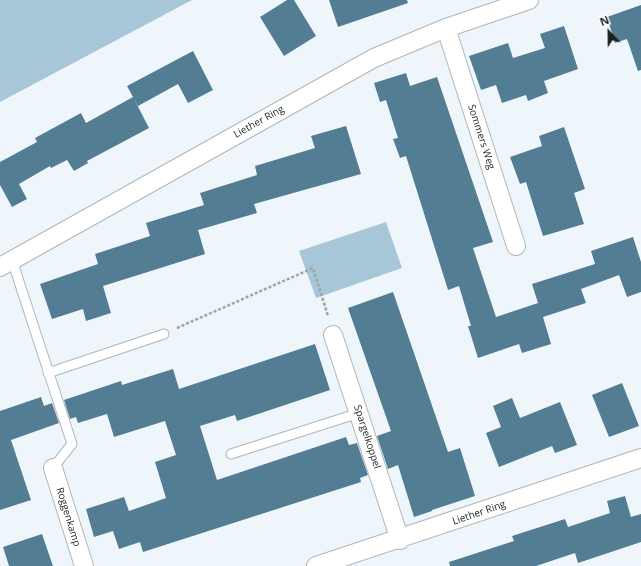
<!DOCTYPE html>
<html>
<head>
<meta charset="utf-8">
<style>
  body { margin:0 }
  #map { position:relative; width:641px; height:566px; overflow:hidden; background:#eff6fb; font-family:"Open Sans",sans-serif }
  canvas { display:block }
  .north { position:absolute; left:589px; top:12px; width:40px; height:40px; -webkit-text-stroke:3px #fff; paint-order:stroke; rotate:338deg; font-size:11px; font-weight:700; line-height:16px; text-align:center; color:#1c1f20 }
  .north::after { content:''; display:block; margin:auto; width:14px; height:18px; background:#1c1f20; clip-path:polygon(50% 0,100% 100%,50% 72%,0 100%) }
</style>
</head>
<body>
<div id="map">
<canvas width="641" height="566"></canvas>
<div class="north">N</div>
</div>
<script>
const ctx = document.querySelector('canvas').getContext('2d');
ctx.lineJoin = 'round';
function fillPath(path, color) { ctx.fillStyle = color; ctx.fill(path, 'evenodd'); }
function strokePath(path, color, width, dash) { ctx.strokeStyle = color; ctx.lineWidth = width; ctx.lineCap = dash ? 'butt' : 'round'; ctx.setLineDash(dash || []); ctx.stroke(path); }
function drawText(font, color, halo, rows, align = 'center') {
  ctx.font = font + ' "Open Sans",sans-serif'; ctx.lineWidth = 3; ctx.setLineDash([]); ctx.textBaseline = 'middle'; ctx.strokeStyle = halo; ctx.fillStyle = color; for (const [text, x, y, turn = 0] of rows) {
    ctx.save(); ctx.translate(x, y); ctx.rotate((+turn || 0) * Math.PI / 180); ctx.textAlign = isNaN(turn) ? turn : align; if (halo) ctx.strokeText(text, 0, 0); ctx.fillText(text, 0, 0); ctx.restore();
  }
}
const green = new Path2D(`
  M 0,0 L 192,0 L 0,102 Z
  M 386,222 L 402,268 L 316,298 L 299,251 Z`);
const building = new Path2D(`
  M 287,0 L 294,0 L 316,36 L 284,56 L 260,17 Z
  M 329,0 L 407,0 L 408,3 L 338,27 Z
  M 641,5 L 641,70 L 638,71 L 627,39 L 615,43 L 607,17 Z
  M 564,26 L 578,69 L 544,81 L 548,93 L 528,101 L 526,95 L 502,103 L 496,85 L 481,90 L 469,56 L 508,43 L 513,58 L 545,48 L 540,34 Z
  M 193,51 L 213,90 L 188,103 L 178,84 L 138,106 L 127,86 Z
  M 406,73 L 410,86 L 437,77 L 493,242 L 473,248 L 496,317 L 538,303 L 532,284 L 595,264 L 591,251 L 633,237 L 641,262 L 641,292 L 627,297 L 619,275 L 581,289 L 586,303 L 543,317 L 551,344 L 522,353 L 519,344 L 478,358 L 468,326 L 471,326 L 459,286 L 448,290 L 406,156 L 400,158 L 393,139 L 398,138 L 386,100 L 380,102 L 374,83 Z
  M 133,97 L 149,128 L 87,161 L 88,163 L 74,171 L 67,160 L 51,168 L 50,166 L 19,184 L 27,199 L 12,207 L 0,185 L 0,162 L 37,142 L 35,138 L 81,113 L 86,123 Z
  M 346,126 L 361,174 L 254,204 L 257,213 L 198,230 L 205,254 L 103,286 L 111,313 L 86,321 L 83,309 L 52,319 L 40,284 L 98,264 L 95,254 L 150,236 L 146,223 L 204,205 L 200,193 L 257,175 L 255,166 L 315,148 L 311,136 Z
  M 564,127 L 585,189 L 574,193 L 584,224 L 543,236 L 526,182 L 520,184 L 510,157 L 542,146 L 539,136 Z
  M 393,292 L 448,452 L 460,448 L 475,496 L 432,510 L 432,511 L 414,517 L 398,465 L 388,469 L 377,436 L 391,431 L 348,308 Z
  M 315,344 L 330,390 L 237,421 L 235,415 L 200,426 L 217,480 L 346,437 L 349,445 L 357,443 L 368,475 L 360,478 L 361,482 L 143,552 L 140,542 L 119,549 L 113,531 L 94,537 L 86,509 L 124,497 L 129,511 L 166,498 L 155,462 L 176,455 L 165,421 L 114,437 L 107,414 L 78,423 L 76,417 L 70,419 L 64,400 L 121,381 L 122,385 L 173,369 L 179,389 Z
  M 622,383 L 639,426 L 609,437 L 592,395 Z
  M 41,397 L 44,406 L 52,403 L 59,423 L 11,440 L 31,500 L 0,510 L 0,411 Z
  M 512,398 L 520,418 L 560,402 L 577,445 L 555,453 L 552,446 L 499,467 L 486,433 L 501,427 L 493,406 Z
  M 625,496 L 631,517 L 641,514 L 641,542 L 578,563 L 575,553 L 536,566 L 450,566 L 449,562 L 514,541 L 512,536 L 565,519 L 568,527 L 610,513 L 607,501 Z
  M 42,534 L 53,566 L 9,566 L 3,547 Z`);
const path = new Path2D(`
  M 177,328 L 313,268 L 328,316`);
const service = new Path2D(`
  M 12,260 L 72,444 L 53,468
  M 48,373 L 164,334
  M 231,454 L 359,413`);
const minor = new Path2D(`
  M 446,28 L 516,246
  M 0,267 L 374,58 L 446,28 L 529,0
  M 333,335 L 400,540
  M 53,468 L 84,566
  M 316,566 L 641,458`);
const streetNames = [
  ["Liether Ring",259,122,-29],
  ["Sommers Weg",481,137,72],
  ["Spargelkoppel",367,437,72],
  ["Liether Ring",479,513,-19],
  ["Roggenkamp",68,517,73]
];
fillPath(green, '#a7c6d7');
fillPath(building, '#527d93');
strokePath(service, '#afb6ba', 11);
strokePath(minor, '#afb6ba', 20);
strokePath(path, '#9ea4a7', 2.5, [3, 2]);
strokePath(service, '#fff', 9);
strokePath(minor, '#fff', 18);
drawText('10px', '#1c1f20', '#fff', streetNames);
</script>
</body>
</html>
